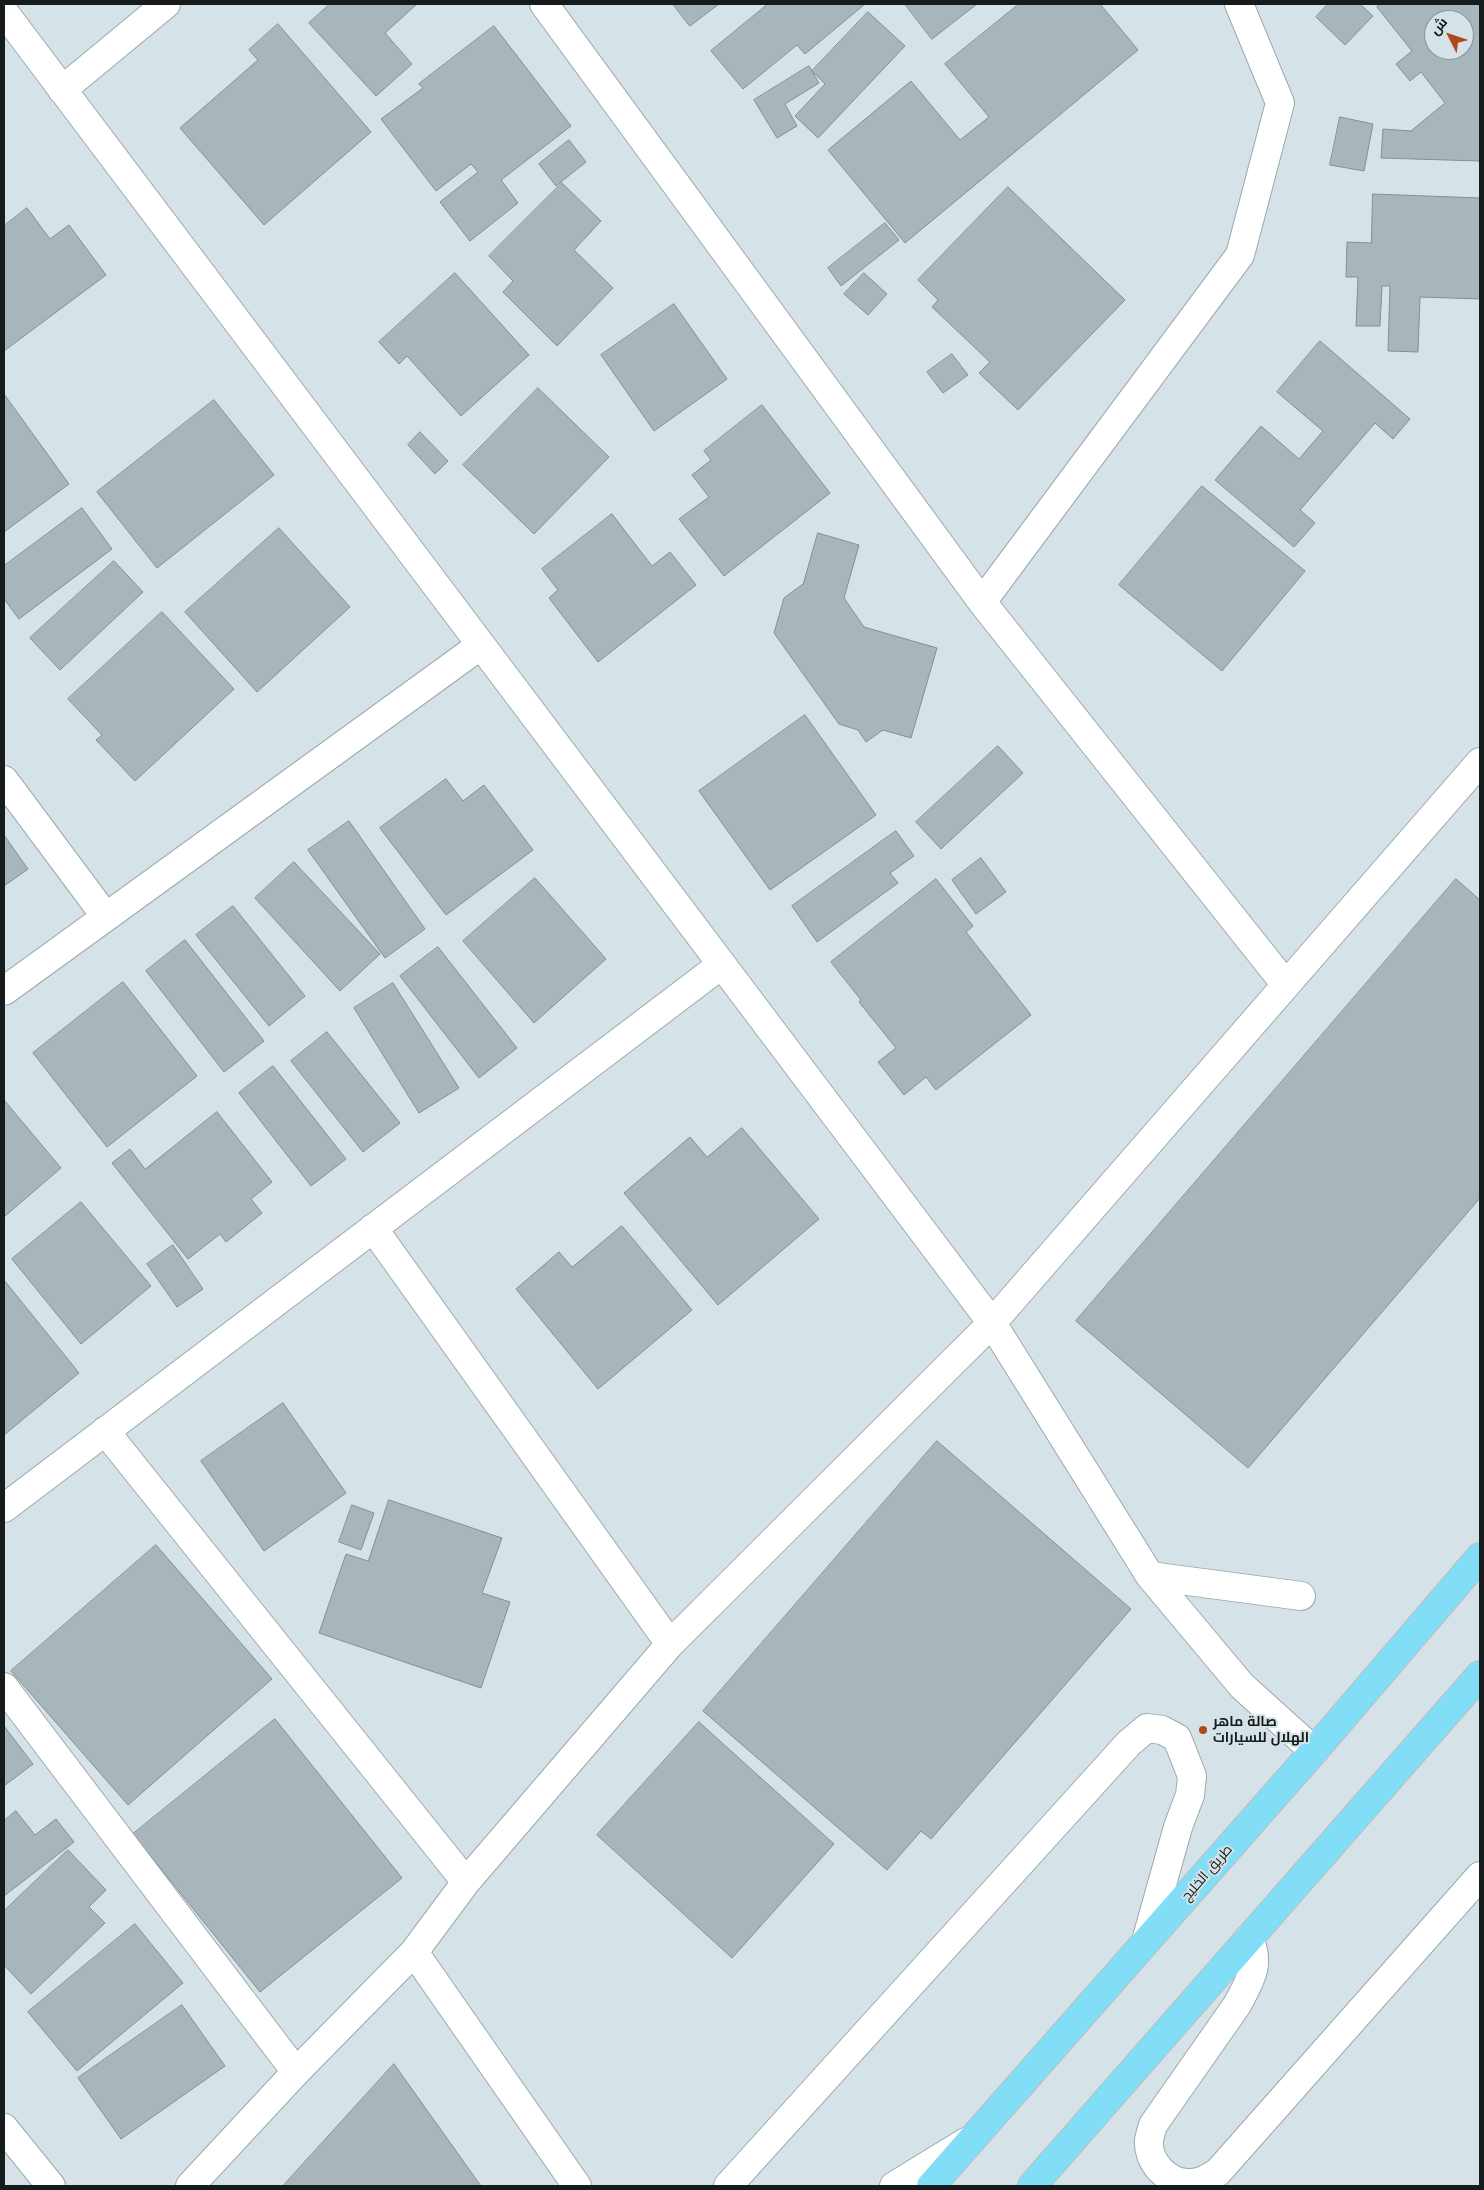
<!DOCTYPE html>
<html>
<head>
<meta charset="utf-8">
<style>
  body { margin:0 }
  #map { position:relative; width:1484px; height:2190px; overflow:hidden; background:#d5e3e8; font-family:Montserrat,Cairo,sans-serif }
  canvas { display:block }
  .frame { position:absolute; inset:0; border:5px solid #161b1c; pointer-events:none }
  .north { position:absolute; left:1424px; top:10px; width:50px; height:50px; box-sizing:border-box; background:#d5e3e8; border:1px solid #899396; border-radius:50%; rotate:311deg; font-size:14px; font-weight:700; line-height:20px; text-align:center; color:#161b1c }
  .north::after { content:''; display:block; margin:auto; width:18px; height:22px; background:#ae481d; clip-path:polygon(50% 0,100% 100%,50% 72%,0 100%) }
</style>
</head>
<body>
<div id="map">
<canvas width="1484" height="2190"></canvas>
<div class="frame"></div>
<div class="north">ش</div>
</div>
<script>
const ctx = document.querySelector('canvas').getContext('2d');
ctx.lineJoin = 'round';
function fillPath(path, color) { ctx.fillStyle = color; ctx.fill(path, 'evenodd'); }
function strokePath(path, color, width, dash) { ctx.strokeStyle = color; ctx.lineWidth = width; ctx.lineCap = dash ? 'butt' : 'round'; ctx.setLineDash(dash || []); ctx.stroke(path); }
function drawText(font, color, halo, rows, align = 'center') {
  ctx.font = font + ' Montserrat,Cairo,sans-serif'; ctx.lineWidth = 4; ctx.setLineDash([]); ctx.textBaseline = 'middle'; ctx.strokeStyle = halo; ctx.fillStyle = color; for (const [text, x, y, turn = 0] of rows) {
    ctx.save(); ctx.translate(x, y); ctx.rotate((+turn || 0) * Math.PI / 180); ctx.textAlign = isNaN(turn) ? turn : align; if (halo) ctx.strokeText(text, 0, 0); ctx.fillText(text, 0, 0); ctx.restore();
  }
}
const building = new Path2D(`
  M 330,4 L 417,4 L 385,33 L 412,64 L 376,96 L 309,23 Z
  M 673,4 L 719,4 L 690,26 Z
  M 768,4 L 865,4 L 805,54 L 797,45 L 743,89 L 711,51 Z
  M 905,4 L 977,4 L 932,39 Z
  M 1019,4 L 1100,4 L 1138,50 L 905,243 L 828,150 L 911,81 L 960,140 L 989,117 L 945,64 Z
  M 1328,4 L 1360,4 L 1373,16 L 1345,45 L 1316,17 Z
  M 1381,4 L 1480,4 L 1480,161 L 1381,158 L 1383,129 L 1411,131 L 1445,103 L 1421,72 L 1410,81 L 1396,64 L 1412,51 L 1377,7 ZM 1434,20 L 1464,20 L 1464,50 L 1434,50 Z
  M 868,12 L 905,46 L 818,138 L 795,116 L 825,84 L 812,71 Z
  M 278,24 L 371,132 L 264,225 L 180,128 L 258,60 L 249,50 Z
  M 494,26 L 571,126 L 501,180 L 518,203 L 470,241 L 440,202 L 478,172 L 471,164 L 436,191 L 381,119 L 423,88 L 419,84 Z
  M 809,66 L 819,83 L 785,104 L 797,126 L 777,138 L 754,100 Z
  M 1340,117 L 1373,124 L 1364,171 L 1330,165 Z
  M 569,140 L 586,162 L 556,186 L 539,164 Z
  M 562,183 L 601,221 L 574,250 L 613,288 L 557,346 L 503,292 L 513,281 L 489,256 Z
  M 1008,187 L 1125,300 L 1018,410 L 979,373 L 990,362 L 932,307 L 938,300 L 918,280 Z
  M 1373,194 L 1480,198 L 1480,299 L 1420,297 L 1418,352 L 1388,351 L 1390,286 L 1382,286 L 1380,326 L 1356,326 L 1358,277 L 1346,277 L 1347,242 L 1371,243 Z
  M 27,208 L 50,239 L 69,225 L 106,275 L 4,351 L 4,226 Z
  M 885,223 L 899,240 L 841,286 L 828,268 Z
  M 455,273 L 529,355 L 461,416 L 407,356 L 399,364 L 379,342 Z
  M 864,273 L 887,294 L 868,315 L 844,294 Z
  M 674,304 L 727,379 L 654,431 L 601,355 Z
  M 1320,341 L 1410,419 L 1393,439 L 1375,423 L 1300,510 L 1315,523 L 1294,547 L 1215,480 L 1261,426 L 1299,459 L 1323,431 L 1277,392 Z
  M 952,354 L 968,375 L 943,393 L 927,372 Z
  M 538,388 L 609,457 L 534,534 L 463,465 Z
  M 4,394 L 69,484 L 4,532 Z
  M 214,400 L 274,475 L 157,568 L 97,492 Z
  M 762,405 L 830,493 L 724,576 L 679,519 L 709,497 L 692,475 L 711,460 L 704,451 Z
  M 420,432 L 448,461 L 435,474 L 408,445 Z
  M 1202,486 L 1305,571 L 1222,671 L 1119,585 Z
  M 82,508 L 112,549 L 19,619 L 4,599 L 4,566 Z
  M 612,514 L 652,566 L 670,552 L 696,585 L 598,662 L 549,598 L 558,590 L 542,569 Z
  M 279,528 L 350,607 L 257,692 L 185,612 Z
  M 818,533 L 859,545 L 844,598 L 864,627 L 937,648 L 911,738 L 883,730 L 866,742 L 858,730 L 839,724 L 774,633 L 784,598 L 803,584 Z
  M 114,561 L 143,592 L 60,670 L 30,638 Z
  M 162,612 L 234,689 L 135,781 L 96,740 L 102,735 L 68,699 Z
  M 805,715 L 876,815 L 770,890 L 699,791 Z
  M 998,746 L 1023,773 L 941,849 L 916,822 Z
  M 446,779 L 463,801 L 484,785 L 533,850 L 446,915 L 380,828 Z
  M 349,821 L 425,929 L 385,958 L 308,850 Z
  M 896,831 L 914,856 L 890,873 L 898,883 L 817,942 L 792,906 Z
  M 4,835 L 28,869 L 4,886 Z
  M 981,858 L 1006,892 L 976,914 L 952,880 Z
  M 294,862 L 380,954 L 340,991 L 255,898 Z
  M 535,878 L 606,959 L 534,1023 L 463,941 Z
  M 936,879 L 973,926 L 966,932 L 1031,1015 L 936,1090 L 926,1077 L 904,1095 L 878,1062 L 896,1048 L 859,1002 L 861,1000 L 831,962 Z
  M 1456,879 L 1480,900 L 1480,1198 L 1248,1468 L 1076,1321 Z
  M 233,906 L 305,996 L 269,1026 L 196,935 Z
  M 185,940 L 264,1041 L 224,1072 L 146,971 Z
  M 438,947 L 517,1048 L 479,1078 L 400,976 Z
  M 123,982 L 197,1076 L 107,1147 L 33,1053 Z
  M 393,983 L 459,1088 L 419,1113 L 354,1008 Z
  M 327,1032 L 400,1123 L 363,1152 L 291,1061 Z
  M 273,1066 L 346,1159 L 311,1186 L 239,1093 Z
  M 4,1100 L 61,1168 L 4,1217 Z
  M 217,1112 L 272,1182 L 251,1199 L 262,1213 L 226,1242 L 220,1234 L 188,1259 L 112,1163 L 130,1149 L 145,1169 Z
  M 742,1128 L 819,1219 L 718,1305 L 624,1193 L 690,1137 L 707,1157 Z
  M 81,1202 L 151,1286 L 81,1344 L 12,1259 Z
  M 622,1226 L 692,1310 L 598,1389 L 516,1289 L 559,1252 L 572,1267 Z
  M 173,1245 L 203,1289 L 177,1307 L 147,1264 Z
  M 4,1280 L 79,1373 L 4,1435 Z
  M 283,1403 L 346,1493 L 264,1551 L 201,1461 Z
  M 937,1441 L 1131,1609 L 931,1839 L 921,1831 L 887,1870 L 703,1711 Z
  M 389,1500 L 502,1538 L 482,1593 L 510,1602 L 481,1688 L 319,1633 L 346,1554 L 368,1561 Z
  M 352,1505 L 374,1513 L 361,1550 L 339,1542 Z
  M 156,1545 L 272,1679 L 128,1805 L 11,1671 Z
  M 275,1719 L 402,1878 L 260,1992 L 133,1834 Z
  M 699,1722 L 834,1844 L 732,1958 L 597,1835 Z
  M 4,1726 L 33,1764 L 4,1786 Z
  M 16,1811 L 35,1835 L 56,1819 L 74,1842 L 4,1896 L 4,1821 Z
  M 68,1850 L 106,1890 L 89,1907 L 105,1923 L 31,1994 L 4,1965 L 4,1911 Z
  M 135,1924 L 183,1983 L 77,2071 L 28,2012 Z
  M 182,2005 L 225,2066 L 121,2139 L 78,2078 Z
  M 394,2064 L 481,2186 L 283,2186 Z`);
const minor = new Path2D(`
  M 544,4 L 982,602 L 1286,985
  M 4,12 L 992,1323 L 1150,1576 L 1242,1686 L 1314,1751
  M 62,90 L 166,4
  M 982,602 L 1240,255 L 1280,103 L 1239,4
  M 4,780 L 106,917
  M 4,991 L 481,645
  M 373,1228 L 670,1644
  M 105,1431 L 466,1882
  M 4,1508 L 721,965
  M 1150,1576 L 1301,1596
  M 4,1687 L 296,2072
  M 1249,1938 C 1261,1966 1250,1980 1237,2005 L 1153,2125 C 1152,2129 1150,2135 1149,2140 C 1147,2162 1168,2184 1190,2183 C 1201,2183 1209,2178 1218,2172 L 1480,1876
  M 414,1952 L 577,2186
  M 4,2128 L 51,2186
  M 190,2186 L 296,2072 L 414,1952 L 466,1882 L 670,1644 L 992,1323 L 1480,762
  M 728,2186 L 1129,1743 L 1147,1728 L 1162,1730 L 1177,1738 L 1192,1776 L 1190,1795 L 1178,1827 L 1146,1941
  M 894,2186 L 966,2142`);
const major = new Path2D(`
  M 931,2186 L 1314,1751 L 1480,1557
  M 1032,2186 L 1480,1675`);
const markers = [
  [1203,1730,5,"#ae481d"]
];
const poiNames = [
  ["صالة ماهر",1213,1722],
  ["الهلال للسيارات",1213,1738]
];
const streetNames = [
  ["طريق الخليج",1207,1873,-49]
];
fillPath(building, '#a8b6bb');
strokePath(building, '#828f93', 1);
strokePath(minor, '#9ba8ad', 30);
strokePath(major, '#bebfbf', 30);
strokePath(minor, '#fff', 28);
strokePath(major, '#82ddf6', 28);
for (const [x, y, r, color] of markers) { const dot = new Path2D(); dot.arc(x, y, r, 0, 2 * Math.PI); ctx.fillStyle = color; ctx.fill(dot); strokePath(dot, '#d5e3e8', 2); }
drawText('bold 14px', '#161b1c', '#d5e3e8', poiNames, 'left');
drawText('14px', '#161b1c', '#d5e3e8', streetNames);
</script>
</body>
</html>
